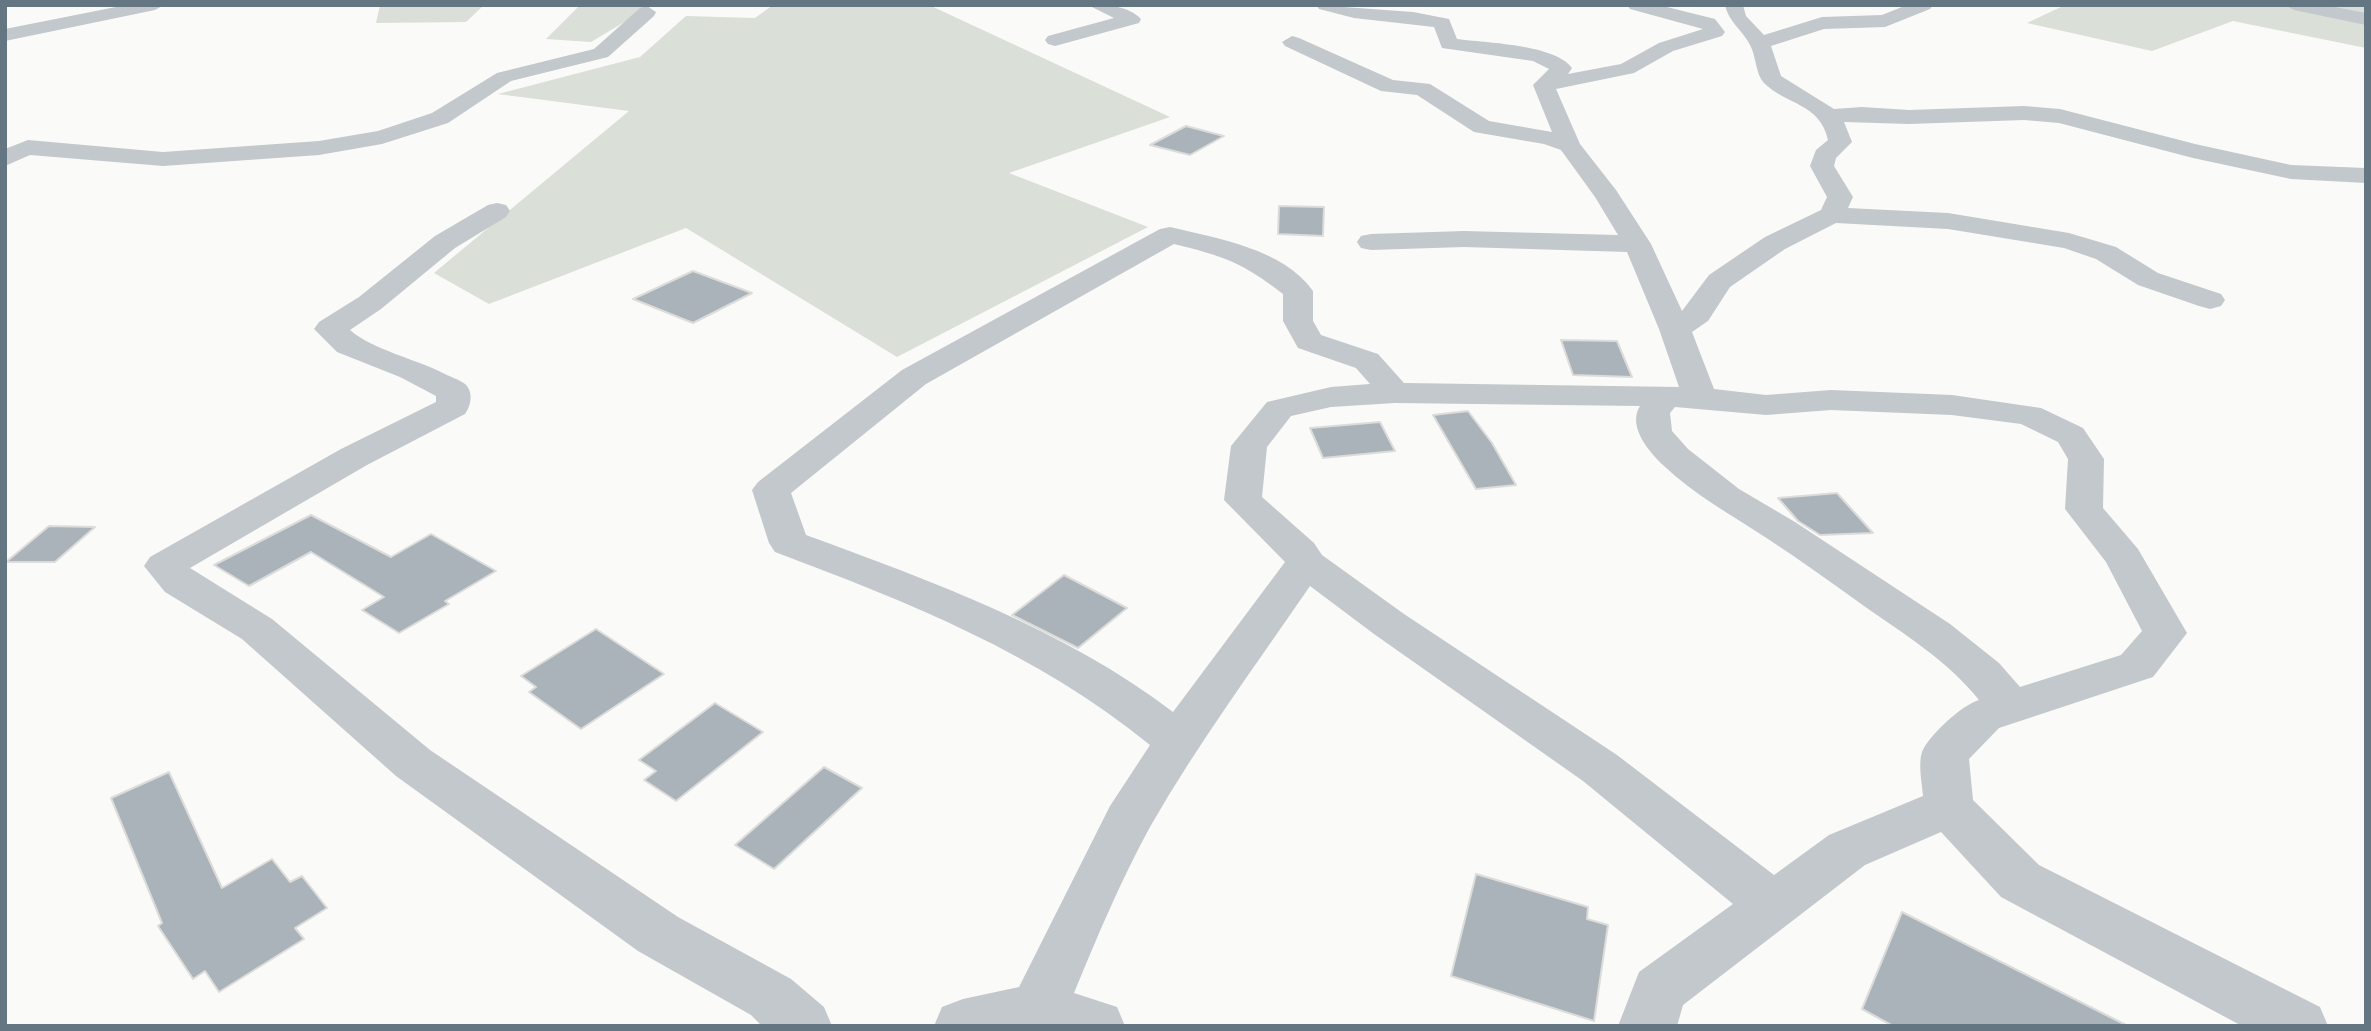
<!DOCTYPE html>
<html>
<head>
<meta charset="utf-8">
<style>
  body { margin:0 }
  #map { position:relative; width:2371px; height:1031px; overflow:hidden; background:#fafaf8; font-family:"Fira Sans Condensed",sans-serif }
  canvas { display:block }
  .frame { position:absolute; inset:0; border:7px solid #657683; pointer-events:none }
</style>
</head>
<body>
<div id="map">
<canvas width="2371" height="1031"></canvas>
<div class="frame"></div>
</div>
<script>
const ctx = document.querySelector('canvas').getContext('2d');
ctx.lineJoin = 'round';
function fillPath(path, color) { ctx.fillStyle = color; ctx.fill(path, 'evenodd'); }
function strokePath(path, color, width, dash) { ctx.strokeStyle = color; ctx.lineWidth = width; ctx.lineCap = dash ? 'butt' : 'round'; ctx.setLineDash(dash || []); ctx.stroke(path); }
const green = new Path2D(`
  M 380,5 L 484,5 L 466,22 L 376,23 Z
  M 580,5 L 653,5 L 591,42 L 546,39 Z
  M 773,5 L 929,5 L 1170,117 L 1009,173 L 1148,227 L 897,357 L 686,228 L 489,304 L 434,273 L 629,111 L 498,94 L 640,57 L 686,16 L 755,18 Z
  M 2065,5 L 2366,5 L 2366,48 L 2233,21 L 2152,51 L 2027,23 Z`);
const building = new Path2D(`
  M 1186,126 L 1224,136 L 1190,155 L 1150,145 Z
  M 1279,206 L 1324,207 L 1323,236 L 1278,234 Z
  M 693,271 L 752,293 L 693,323 L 633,299 Z
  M 1561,340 L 1617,341 L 1632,377 L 1573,375 Z
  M 1468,411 L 1492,443 L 1516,485 L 1476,489 L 1433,415 Z
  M 1380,422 L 1395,451 L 1323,458 L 1310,428 Z
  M 1837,493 L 1873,533 L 1820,535 L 1798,521 L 1778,498 Z
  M 311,515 L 391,557 L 431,534 L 496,571 L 445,601 L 449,604 L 399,633 L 362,610 L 384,597 L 311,552 L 249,586 L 214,565 Z
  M 49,526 L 95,527 L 55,562 L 6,562 Z
  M 1064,575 L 1127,608 L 1078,648 L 1012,615 Z
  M 596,629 L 664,674 L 581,729 L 529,692 L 536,687 L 521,676 Z
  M 715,703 L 763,732 L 676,801 L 644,780 L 656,771 L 639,760 Z
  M 824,767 L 862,788 L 774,869 L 735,845 Z
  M 169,772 L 222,888 L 272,859 L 290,882 L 302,876 L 327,908 L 295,928 L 304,939 L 219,992 L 205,971 L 193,979 L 158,926 L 162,923 L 111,798 Z
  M 1476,874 L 1588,907 L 1587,919 L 1608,925 L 1594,1021 L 1451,976 Z
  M 1902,912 L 2128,1026 L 1893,1026 L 1862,1009 Z`);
const street = new Path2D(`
  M 126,5 L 164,5 L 155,10 L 5,41 L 5,29 Z
  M 1088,5 C 1106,5 1128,5 1141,19 L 1139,23 L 1055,46 L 1048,44 L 1045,40 L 1048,36 L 1114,18 Z
  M 1316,5 L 1413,12 L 1449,19 L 1457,39 C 1485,43 1555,44 1572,68 L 1568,74 L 1621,64 L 1659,43 L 1703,29 L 1630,9 L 1627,5 L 1659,5 L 1715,19 L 1725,32 L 1722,36 L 1673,51 L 1634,73 L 1556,89 L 1580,144 L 1616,190 L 1651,244 L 1682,311 L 1709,275 L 1765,237 L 1821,210 L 1827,197 L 1810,166 L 1816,150 L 1828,140 C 1820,103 1786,105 1764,83 C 1756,75 1756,57 1751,47 C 1744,31 1729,23 1725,5 L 1743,5 L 1746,16 L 1764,35 L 1822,17 L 1882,15 L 1907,5 L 1933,5 L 1930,9 L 1885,27 L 1824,29 L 1771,46 L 1781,76 L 1834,109 L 1862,107 L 1909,110 L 2024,106 L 2060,109 L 2195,144 L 2291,165 L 2366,168 L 2366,183 L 2291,179 L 2193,158 L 2059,123 L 2024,120 L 1909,124 L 1844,122 L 1852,142 L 1836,158 L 1834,166 L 1853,197 L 1848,208 L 1948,213 L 2069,233 L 2116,247 L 2158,273 L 2221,294 L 2225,300 L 2221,306 L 2210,309 L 2199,306 L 2138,285 L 2096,259 L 2064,248 L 1948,229 L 1836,223 L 1785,249 L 1730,287 L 1708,321 L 1692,332 L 1714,389 L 1766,395 L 1831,390 L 1952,395 L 2041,408 L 2083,428 L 2104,459 L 2103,508 L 2138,549 L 2187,633 L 2153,677 L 1999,728 L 1969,759 L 1973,800 L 2039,865 L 2320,1007 L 2328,1026 L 2242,1026 L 2001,897 L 1941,832 L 1865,865 L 1683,1005 L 1677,1026 L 1618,1026 L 1639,972 L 1733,904 L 1583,781 L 1374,634 L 1310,586 C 1256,665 1198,743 1150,827 C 1121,880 1097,937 1074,993 L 1117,1007 L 1125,1026 L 934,1026 L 942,1007 L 963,999 L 1019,987 L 1110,806 L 1150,745 C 1039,654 908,602 775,552 L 769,543 L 752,490 L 758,482 L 902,370 L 1160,229 L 1170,227 C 1216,238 1284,249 1313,291 L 1313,321 L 1321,335 L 1378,354 L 1404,383 L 1679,387 L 1659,329 L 1627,252 L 1464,247 L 1371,250 L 1361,248 L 1357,242 L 1361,236 L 1371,234 L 1464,231 L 1618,235 L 1595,197 L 1561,150 L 1544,144 L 1474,132 L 1417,95 L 1381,91 L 1285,46 L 1282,42 L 1292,36 L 1299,38 L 1393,80 L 1430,84 L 1489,121 L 1552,132 L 1533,85 L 1549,69 L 1533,61 L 1442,48 L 1434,27 L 1354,18 L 1319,9 ZM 1174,244 C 1223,256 1242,262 1283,294 L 1283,321 L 1298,348 L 1356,368 L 1370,384 L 1331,387 L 1267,402 L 1231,446 L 1224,500 L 1285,562 L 1173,712 C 1064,629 934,582 806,535 L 791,493 L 926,384 ZM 1395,403 L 1640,406 C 1627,426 1649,452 1663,465 C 1694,495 1732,515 1768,539 C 1800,560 1832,583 1864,606 C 1904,634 1948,661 1979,700 C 1962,705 1929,735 1922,752 C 1918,764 1922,783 1923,796 L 1829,835 L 1774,875 L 1617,755 L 1404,614 L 1322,555 L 1314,543 L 1262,497 L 1267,447 L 1291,416 L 1331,407 ZM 1675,407 L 1766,415 L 1831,410 L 1952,415 L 2021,424 L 2058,442 L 2068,459 L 2065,509 L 2106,562 L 2142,631 L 2121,655 L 2020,687 L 1999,663 L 1950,624 L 1795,522 L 1739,489 L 1688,449 L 1672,431 L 1670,413 Z
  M 2285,5 L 2324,5 L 2366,13 L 2366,25 L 2294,10 Z
  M 647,6 L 656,12 L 654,16 L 608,57 L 511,81 L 448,123 L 382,144 L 319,155 L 163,166 L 30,155 L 5,166 L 5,149 L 28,140 L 163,152 L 319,141 L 378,131 L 432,113 L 497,73 L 594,49 L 640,8 Z
  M 497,203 L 506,205 L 510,211 L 506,217 L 455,248 L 381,309 L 350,330 C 373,350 416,359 445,374 C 451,377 460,380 465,384 C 474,392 471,406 465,414 L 367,465 L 190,568 L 272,619 L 430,750 L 678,917 L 791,979 L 824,1007 L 832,1026 L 762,1026 L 751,1015 L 638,951 L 396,776 L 242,639 L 165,592 L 144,566 L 150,557 L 341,449 L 436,402 L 436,396 L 400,377 L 337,352 L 314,329 L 319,322 L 359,297 L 435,236 L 488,205 Z`);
fillPath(green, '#dadfd7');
fillPath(building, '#aab3b9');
strokePath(building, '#dcdcda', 2);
fillPath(street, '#c3c8cc');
</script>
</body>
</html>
